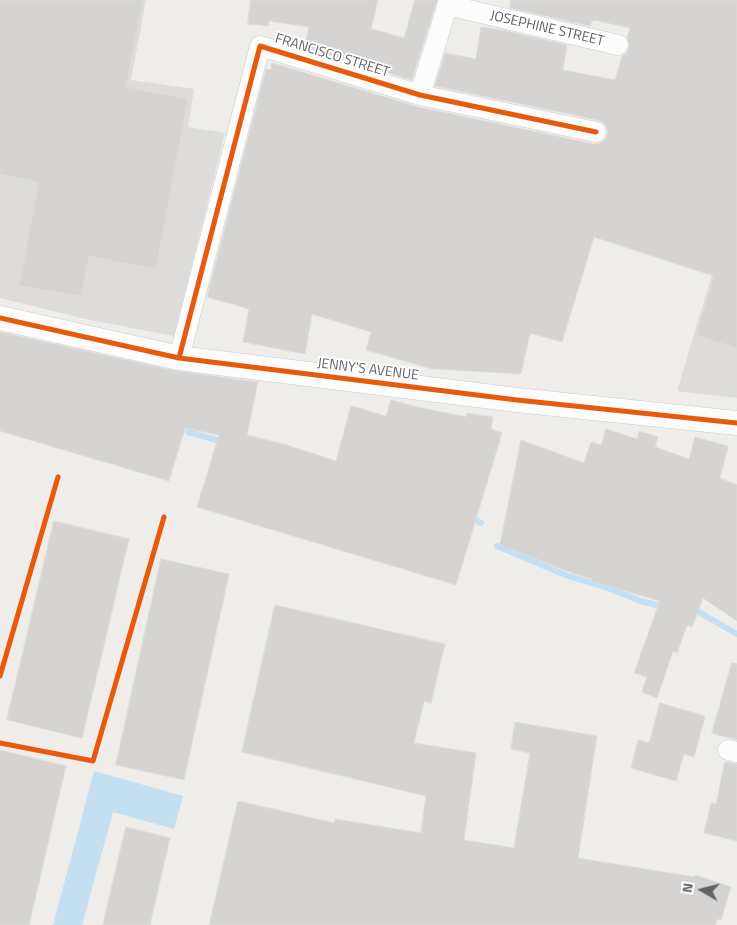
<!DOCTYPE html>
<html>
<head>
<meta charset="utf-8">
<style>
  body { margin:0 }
  #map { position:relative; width:737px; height:925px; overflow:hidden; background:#eeede9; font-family:"Titillium Web",sans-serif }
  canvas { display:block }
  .north { position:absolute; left:677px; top:865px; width:50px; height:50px; -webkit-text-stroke:4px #fff; paint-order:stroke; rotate:278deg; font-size:14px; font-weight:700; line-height:20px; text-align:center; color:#5f6266 }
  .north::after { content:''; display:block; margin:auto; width:18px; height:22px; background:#5f6266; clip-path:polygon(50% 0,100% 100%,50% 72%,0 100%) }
</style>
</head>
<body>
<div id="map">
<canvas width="737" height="925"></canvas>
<div class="north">N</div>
</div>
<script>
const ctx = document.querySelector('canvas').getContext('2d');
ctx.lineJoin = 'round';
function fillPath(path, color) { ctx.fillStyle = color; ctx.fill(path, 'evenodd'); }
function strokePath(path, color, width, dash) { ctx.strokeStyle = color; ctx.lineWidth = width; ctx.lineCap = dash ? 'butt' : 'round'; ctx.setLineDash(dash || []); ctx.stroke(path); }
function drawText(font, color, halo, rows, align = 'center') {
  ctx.font = font + ' "Titillium Web",sans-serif'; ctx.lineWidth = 4; ctx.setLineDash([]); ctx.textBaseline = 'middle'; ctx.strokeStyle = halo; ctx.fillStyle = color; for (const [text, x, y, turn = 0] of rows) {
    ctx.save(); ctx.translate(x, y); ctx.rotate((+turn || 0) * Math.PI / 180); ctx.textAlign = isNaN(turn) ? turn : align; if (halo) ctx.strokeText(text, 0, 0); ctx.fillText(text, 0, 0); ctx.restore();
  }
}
const industrial = new Path2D(`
  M 0,0 L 146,0 L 131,80 L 194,89 L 188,127 L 225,133 L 174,336 L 85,319 L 0,298 Z
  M 737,191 L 737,398 L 677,391 Z`);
const water = new Path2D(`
  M 94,771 L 183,796 L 174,829 L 113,812 L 82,925 L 53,925 Z`);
const stream = new Path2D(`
  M 189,421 L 188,432 L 224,442
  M 470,517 L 481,523
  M 497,546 L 568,576 L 608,588 L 640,601 L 665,607
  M 692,608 L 737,634`);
const building = new Path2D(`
  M 0,0 L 143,0 L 126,87 L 188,99 L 156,269 L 89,256 L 81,296 L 19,286 L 39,182 L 0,174 Z
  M 251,0 L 378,0 L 371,29 L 404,38 L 415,0 L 437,0 L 412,80 L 304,47 L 309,27 L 269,21 L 268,26 L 248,24 Z
  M 511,0 L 737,0 L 737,348 L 696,335 L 714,276 L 594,237 L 562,342 L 530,333 L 521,374 L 436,369 L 436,370 L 366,350 L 371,332 L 312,314 L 305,354 L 243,342 L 249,309 L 207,297 L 266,69 L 271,70 L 272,63 L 418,107 L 594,144 L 600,143 L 605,140 L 608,134 L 607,128 L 604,123 L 598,120 L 435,86 L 445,53 L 476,59 L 481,27 L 502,30 L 567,45 L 563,70 L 615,80 L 622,56 L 626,53 L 629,48 L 629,42 L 627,38 L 630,28 L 594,20 L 593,21 L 592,21 L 590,26 L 510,8 Z
  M 0,332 L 176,371 L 258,382 L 247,435 L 287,445 L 336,461 L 351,406 L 386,416 L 391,400 L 413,406 L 466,417 L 467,413 L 493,417 L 491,429 L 502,433 L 456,585 L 197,507 L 219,435 L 185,428 L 169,481 L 0,431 Z
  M 606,429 L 637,439 L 639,431 L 658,437 L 655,447 L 689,459 L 695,437 L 728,446 L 720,478 L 737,485 L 737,621 L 703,598 L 692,627 L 687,625 L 677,653 L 673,651 L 657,698 L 642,692 L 647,677 L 634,673 L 660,601 L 591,581 L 592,579 L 575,574 L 500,545 L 521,440 L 584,463 L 591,442 L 601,445 Z
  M 54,521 L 129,539 L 82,738 L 7,720 Z
  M 161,559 L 229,574 L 184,780 L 116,765 Z
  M 275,605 L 445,644 L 431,703 L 424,701 L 414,743 L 476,753 L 464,840 L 514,848 L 530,753 L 511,749 L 515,722 L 597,736 L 578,858 L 694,877 L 695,875 L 731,887 L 721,920 L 717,919 L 715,925 L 209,925 L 238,801 L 334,823 L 335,819 L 421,833 L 426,796 L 242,752 Z
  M 732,663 L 737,664 L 737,740 L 712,733 Z
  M 660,703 L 705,716 L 694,757 L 684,754 L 676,781 L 631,768 L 638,740 L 649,743 Z
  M 0,750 L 66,766 L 29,925 L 0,925 Z
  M 725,762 L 737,764 L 737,841 L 704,833 L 711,803 L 716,804 Z
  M 126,827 L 170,838 L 150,925 L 103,925 Z`);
const minor = new Path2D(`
  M 447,5 L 618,45
  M 420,95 L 449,0
  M 179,358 L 260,46 L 420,95 L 596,132
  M 728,750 L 737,752`);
const tertiary = new Path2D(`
  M 0,318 L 179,358 L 517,400 L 737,423`);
const cycleway = new Path2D(`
  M 0,318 L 179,358 L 517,400 L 737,423
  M 179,358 L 260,46 L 420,95 L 596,132
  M 0,676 L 58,477
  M 0,743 L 93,761 L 164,517`);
const streetNames = [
  ["JOSEPHINE STREET",547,29,13],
  ["FRANCISCO STREET",332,56,17],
  ["JENNY'S AVENUE",368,370,7]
];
fillPath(industrial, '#dddcda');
fillPath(water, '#c4dff1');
strokePath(stream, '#c4dff1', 6);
fillPath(building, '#d5d4d2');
strokePath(building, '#dddcd8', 1);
strokePath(minor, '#cbcbca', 21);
strokePath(tertiary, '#cbcbca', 25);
strokePath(minor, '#fcfcfc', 20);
strokePath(tertiary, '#fcfcfc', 24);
strokePath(cycleway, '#e8590c', 5);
drawText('14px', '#5f6266', '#fff', streetNames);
</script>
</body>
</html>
